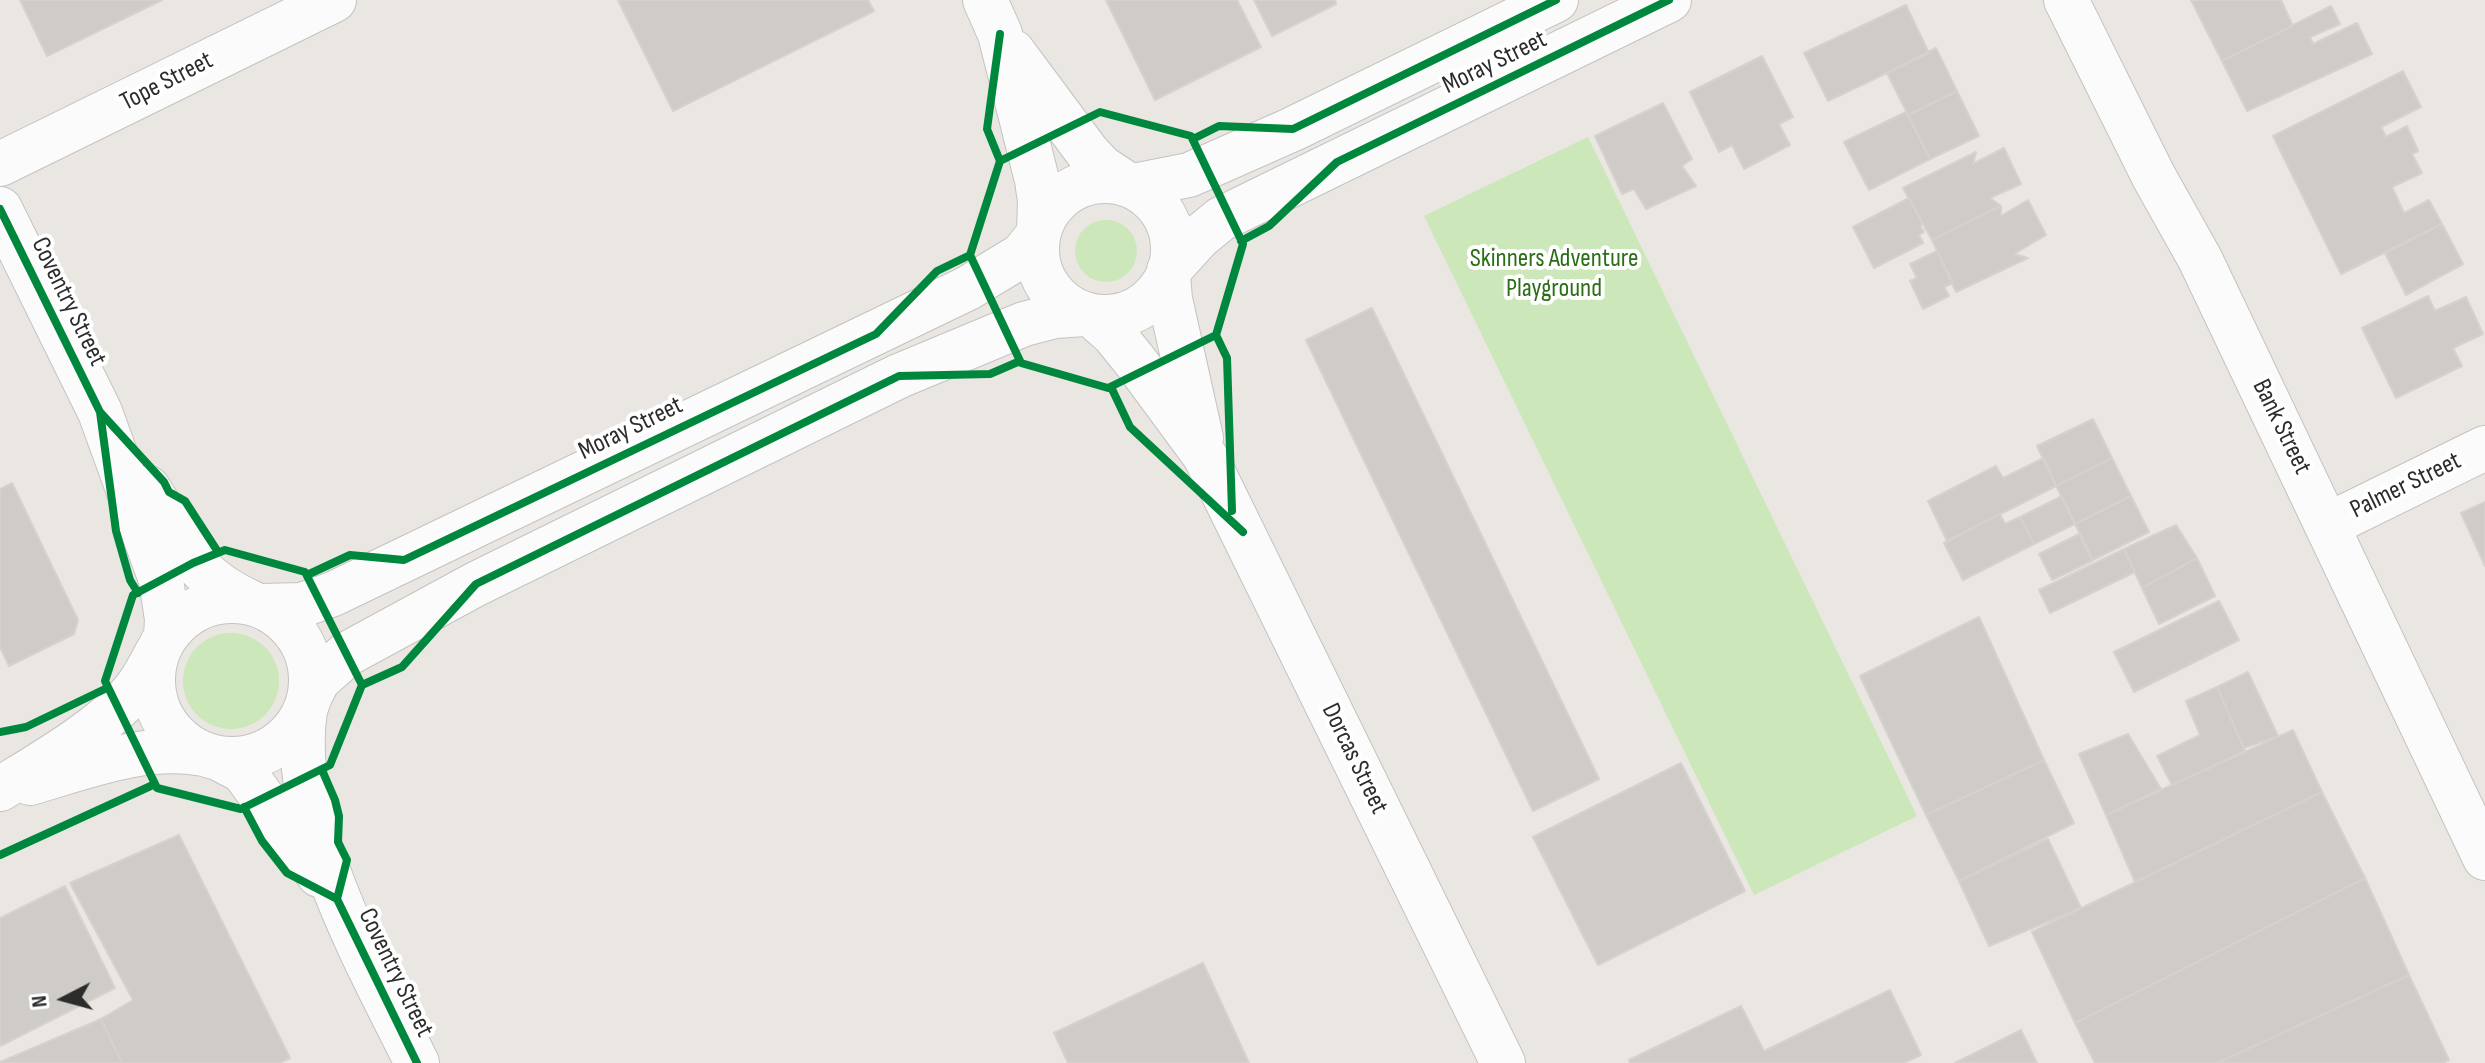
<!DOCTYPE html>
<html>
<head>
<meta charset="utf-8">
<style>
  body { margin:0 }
  #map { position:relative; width:2485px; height:1063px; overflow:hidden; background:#eae6e2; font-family:"Sofia Sans Condensed",sans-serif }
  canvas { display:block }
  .north { position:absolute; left:24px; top:959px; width:80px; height:80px; -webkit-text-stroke:6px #fff; paint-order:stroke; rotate:264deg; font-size:22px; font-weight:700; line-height:32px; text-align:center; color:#2c2c2c }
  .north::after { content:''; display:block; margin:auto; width:28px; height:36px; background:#2c2c2c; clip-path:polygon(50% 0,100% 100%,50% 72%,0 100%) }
</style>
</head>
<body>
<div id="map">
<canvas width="2485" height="1063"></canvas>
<div class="north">N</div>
</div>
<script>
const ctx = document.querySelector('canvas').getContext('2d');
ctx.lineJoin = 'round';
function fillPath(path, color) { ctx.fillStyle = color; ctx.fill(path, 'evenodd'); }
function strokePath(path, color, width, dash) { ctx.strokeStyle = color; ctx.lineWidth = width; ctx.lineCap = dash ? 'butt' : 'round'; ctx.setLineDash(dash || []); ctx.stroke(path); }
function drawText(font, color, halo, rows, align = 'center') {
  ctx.font = font + ' "Sofia Sans Condensed",sans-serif'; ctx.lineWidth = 8; ctx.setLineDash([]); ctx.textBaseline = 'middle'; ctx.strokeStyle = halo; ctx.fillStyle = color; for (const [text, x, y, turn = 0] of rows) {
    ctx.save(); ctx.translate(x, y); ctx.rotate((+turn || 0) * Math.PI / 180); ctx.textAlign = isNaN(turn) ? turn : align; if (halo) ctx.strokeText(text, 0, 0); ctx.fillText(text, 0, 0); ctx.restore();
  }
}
const green = new Path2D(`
  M 1588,137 L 1917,816 L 1754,895 L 1424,216 Z
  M1075 251a31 31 0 1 1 62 0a31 31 0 1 1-62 0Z
  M183 681a48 48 0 1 1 96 0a48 48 0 1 1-96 0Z`);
const building = new Path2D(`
  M 20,0 L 162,0 L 47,56 Z
  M 618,0 L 868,0 L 874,11 L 673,111 Z
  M 1106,0 L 1237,0 L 1261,47 L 1155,100 Z
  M 1254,0 L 1335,0 L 1336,4 L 1272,36 Z
  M 2191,0 L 2281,0 L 2293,26 L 2222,61 Z
  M 1906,5 L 1929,53 L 1828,101 L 1804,53 Z
  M 2331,6 L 2340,24 L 2310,37 L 2313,44 L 2357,23 L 2372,54 L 2247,111 L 2222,61 Z
  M 1936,48 L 1957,91 L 1908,115 L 1887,73 Z
  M 1762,56 L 1793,117 L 1779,124 L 1790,145 L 1744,169 L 1732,145 L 1719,152 L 1690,92 Z
  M 2403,71 L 2421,107 L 2381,127 L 2386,137 L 2407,126 L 2418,151 L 2412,154 L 2422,173 L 2392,187 L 2404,213 L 2429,200 L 2442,224 L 2341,274 L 2273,136 Z
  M 1957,91 L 1979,136 L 1930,159 L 1908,115 Z
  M 1663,103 L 1692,159 L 1682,166 L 1696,186 L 1646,209 L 1634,189 L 1622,194 L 1595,136 Z
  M 1906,112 L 1930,159 L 1869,190 L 1844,142 Z
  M 2004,148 L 2021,184 L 1990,198 L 2001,206 L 1932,240 L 1903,188 L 1976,152 L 1973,164 Z
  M 1909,198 L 1923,224 L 1920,226 L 1924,232 L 1919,235 L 1923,243 L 1874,268 L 1853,227 Z
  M 2028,200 L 2046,235 L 2014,254 L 2028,258 L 1956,292 L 1932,240 L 2001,206 L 2001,216 Z
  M 2442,224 L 2463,264 L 2406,295 L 2385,253 Z
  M 1937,251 L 1953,283 L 1944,287 L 1949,296 L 1923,309 L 1910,281 L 1917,278 L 1910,264 Z
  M 2428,296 L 2435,311 L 2466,297 L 2483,334 L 2453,348 L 2462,366 L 2396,398 L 2362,328 Z
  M 1372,308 L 1599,779 L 1533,811 L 1306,340 Z
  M 2093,419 L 2112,458 L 2056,486 L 2037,446 Z
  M 2044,458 L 2056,486 L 1947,541 L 1928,501 L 1996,466 L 2003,478 Z
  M 2112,458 L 2131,496 L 2075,524 L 2056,486 Z
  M 12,483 L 78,620 L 74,634 L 9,666 L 0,647 L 0,489 Z
  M 2062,496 L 2075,524 L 2034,544 L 2020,517 Z
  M 2131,496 L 2149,532 L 2093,560 L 2075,524 Z
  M 2485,502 L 2485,566 L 2461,513 Z
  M 2000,514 L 2005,524 L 2020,517 L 2034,544 L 1963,580 L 1944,543 Z
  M 2176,525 L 2197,558 L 2142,588 L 2124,549 Z
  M 2079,534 L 2092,561 L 2052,580 L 2039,554 Z
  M 2124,549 L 2135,572 L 2050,613 L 2039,590 Z
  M 2197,558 L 2215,596 L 2159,624 L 2142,588 Z
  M 2219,601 L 2239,640 L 2134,692 L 2114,652 Z
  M 1979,617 L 2044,760 L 1926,815 L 1860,676 Z
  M 2248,672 L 2278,736 L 2244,748 L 2217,687 Z
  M 2217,687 L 2245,751 L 2172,785 L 2157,756 L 2200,735 L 2186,701 Z
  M 2293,730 L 2322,792 L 2135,882 L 2106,815 Z
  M 2128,734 L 2161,789 L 2106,815 L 2079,754 Z
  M 2044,760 L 2074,823 L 1959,881 L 1926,815 Z
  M 1681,763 L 1745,891 L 1598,965 L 1533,837 Z
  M 2322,792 L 2365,878 L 2075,1023 L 2032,932 Z
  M 179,835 L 290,1058 L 280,1063 L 122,1063 L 101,1019 L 133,1000 L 70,883 Z
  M 2048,839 L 2081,908 L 1989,946 L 1959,881 Z
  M 2365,878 L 2409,975 L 2217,1063 L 2095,1063 L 2075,1023 Z
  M 65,886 L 115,988 L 0,1046 L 0,918 Z
  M 1203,963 L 1249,1063 L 1068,1063 L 1054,1033 Z
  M 2409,975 L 2449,1060 L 2443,1063 L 2217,1063 Z
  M 1890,990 L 1921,1055 L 1904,1063 L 1630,1063 L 1629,1060 L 1741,1006 L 1764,1051 Z
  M 101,1019 L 122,1063 L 0,1063 L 0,1062 Z
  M 2021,1030 L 2037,1063 L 1955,1063 Z`);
const minor = new Path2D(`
  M 985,0 L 1000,34 L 1037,180 L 1040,201 L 1039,230
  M 2066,0 L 2154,177 L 2200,259 L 2485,858
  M 1013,52 L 1088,153 L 1101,167 L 1125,183
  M 0,164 L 334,0
  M1037 249a68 68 0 1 1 136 0a68 68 0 1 1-136 0Z
  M 1133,186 L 1189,175 L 1293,129 L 1556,0
  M 0,209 L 100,412 L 161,580 L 167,619 L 166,636
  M 1169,270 L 1199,237 L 1221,219 L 1669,0
  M 1168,275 L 1170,299 L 1201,438
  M 1093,316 L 1114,335 L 1135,361 L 1205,456 L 1503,1063
  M 148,488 C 183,542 189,575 252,603
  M 2328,525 L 2485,448
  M153 680a79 79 0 1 1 158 0a79 79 0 1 1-158 0Z
  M 261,606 L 302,605 L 333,594 L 968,288 L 1022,255 L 1038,235
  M 309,698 L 318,680 L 347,654 L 476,584 L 899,376 L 1024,324 L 1055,316 L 1084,314
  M 305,710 C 288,826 367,961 417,1063
  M 218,758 L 243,771 L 319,875
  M 30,783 C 86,767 145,743 203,754
  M 0,789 C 39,765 103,728 132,693 C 143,681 150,665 158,651`);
const cycleway = new Path2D(`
  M 1000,34 L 987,129 L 1000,161
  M 1100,112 L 1191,136 L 1243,244 L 1216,335 L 1108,388 L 1021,363 L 970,255 L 1000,161 Z
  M 1193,139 L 1219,126 L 1293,129 L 1556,0
  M 0,209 L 100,412 L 164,482 L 169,492 L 185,501 L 218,552
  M 1241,241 L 1269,226 L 1337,162 L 1669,0
  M 1216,335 L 1227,358 L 1232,511
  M 1111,387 L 1130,427 L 1243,532
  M 100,412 L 116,531 L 130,580 L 138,593
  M 225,550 L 305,572 L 362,685 L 330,765 L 241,809 L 157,788 L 105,681 L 133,595 L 193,563 Z
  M 307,575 L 350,555 L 404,560 L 876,334 L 937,271 L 970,255
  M 362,685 L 402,667 L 476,584 L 899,376 L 990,374 L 1020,361
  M 0,732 L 26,727 L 107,688
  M 322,770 L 335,800 L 339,816 L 338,842 L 347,860 L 337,899
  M 244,807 L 262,841 L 287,873 L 337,899
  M 0,855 L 155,784
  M 337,899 L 417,1063`);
const streetNames = [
  ["Moray Street",1495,63,-26],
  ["Tope Street",167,82,-27],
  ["Coventry Street",68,302,64],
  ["Bank Street",2281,427,64],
  ["Moray Street",631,429,-26],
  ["Palmer Street",2406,486,-26],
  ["Dorcas Street",1354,759,64],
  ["Coventry Street",395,973,64]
];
const parkNames = [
  ["Skinners Adventure",1554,259],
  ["Playground",1554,289]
];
fillPath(green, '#cce7b9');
fillPath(building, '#cfccc8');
strokePath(building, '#d5d2ce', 2);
strokePath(minor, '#c4c3c3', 46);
strokePath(minor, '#fcfbfb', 44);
strokePath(cycleway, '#00873e', 8);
drawText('26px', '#2c2c2c', '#fff', streetNames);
drawText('26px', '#2a6f16', '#fff', parkNames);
</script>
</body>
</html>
